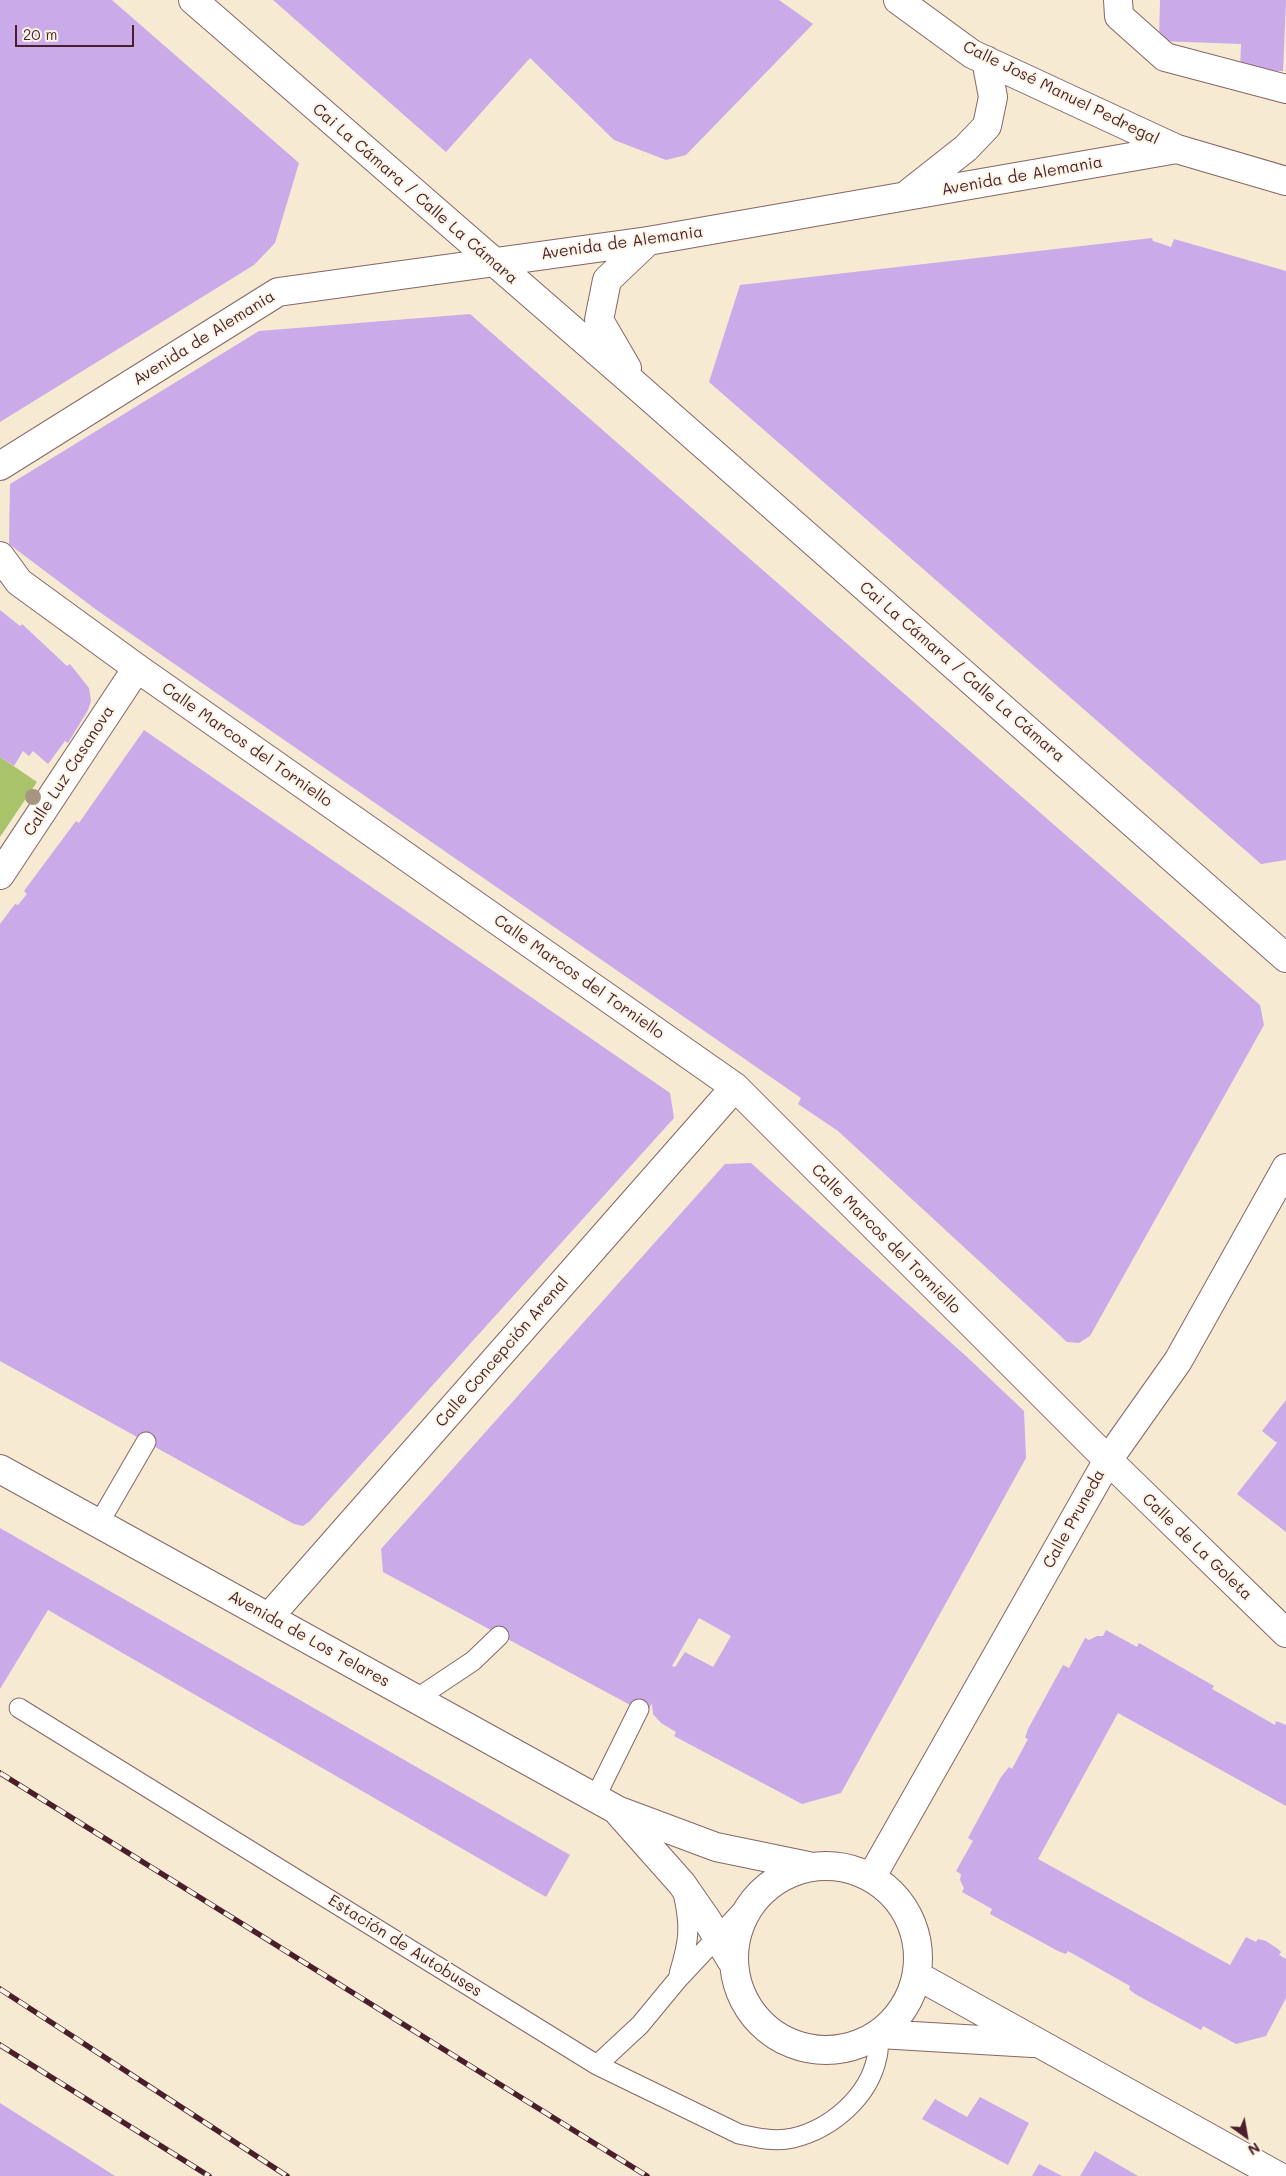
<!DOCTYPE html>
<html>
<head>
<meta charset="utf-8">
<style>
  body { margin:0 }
  #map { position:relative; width:1286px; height:2176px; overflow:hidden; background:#f6ead2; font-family:Mali,sans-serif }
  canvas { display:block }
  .north { position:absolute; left:1221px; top:2111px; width:50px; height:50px; -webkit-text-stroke:4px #fcf5e5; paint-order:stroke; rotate:148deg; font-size:14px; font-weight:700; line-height:20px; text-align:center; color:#4a1f2b }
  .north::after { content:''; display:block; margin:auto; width:18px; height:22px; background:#4a1f2b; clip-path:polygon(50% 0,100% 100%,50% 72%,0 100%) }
  .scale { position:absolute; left:15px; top:25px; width:119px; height:22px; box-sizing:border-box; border:2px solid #4a1f2b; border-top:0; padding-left:6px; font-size:15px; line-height:18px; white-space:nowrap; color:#4a1f2b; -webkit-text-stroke:4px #fcf5e5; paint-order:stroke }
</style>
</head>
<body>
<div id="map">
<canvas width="1286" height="2176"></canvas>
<div class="north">N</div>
<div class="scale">20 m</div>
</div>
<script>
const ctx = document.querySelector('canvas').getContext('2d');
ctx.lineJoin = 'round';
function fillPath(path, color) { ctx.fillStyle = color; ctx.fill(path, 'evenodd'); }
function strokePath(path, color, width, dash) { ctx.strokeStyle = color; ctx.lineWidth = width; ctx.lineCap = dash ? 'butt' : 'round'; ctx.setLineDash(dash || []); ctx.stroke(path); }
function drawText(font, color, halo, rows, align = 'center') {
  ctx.font = font + ' Mali,sans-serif'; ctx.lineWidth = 4; ctx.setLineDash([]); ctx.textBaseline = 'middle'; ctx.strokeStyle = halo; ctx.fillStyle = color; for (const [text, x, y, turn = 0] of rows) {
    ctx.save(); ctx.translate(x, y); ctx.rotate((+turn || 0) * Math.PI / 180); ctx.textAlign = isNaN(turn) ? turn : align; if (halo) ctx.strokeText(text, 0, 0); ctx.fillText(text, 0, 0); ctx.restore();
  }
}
const green = new Path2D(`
  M 0,757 L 37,782 L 0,837 Z`);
const building = new Path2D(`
  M 0,0 L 112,0 L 299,163 L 275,243 L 254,265 L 0,422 Z
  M 273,0 L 779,0 L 813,24 L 686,155 L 666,160 L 614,140 L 530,58 L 446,152 Z
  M 1160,0 L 1286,0 L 1283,71 L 1240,70 L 1241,44 L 1159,41 Z
  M 1152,238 L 1153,241 L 1171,247 L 1174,239 L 1286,271 L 1286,860 L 1261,864 L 709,382 L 740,285 Z
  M 470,314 L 1260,1005 L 1264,1025 L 1090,1336 L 1079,1343 L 1067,1342 L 838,1131 L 798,1104 L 801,1098 L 98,611 L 9,544 L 10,484 L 259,331 Z
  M 0,610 L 20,626 L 22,624 L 67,666 L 70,664 L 89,688 L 91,701 L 88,710 L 68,743 L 65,741 L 48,764 L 33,751 L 29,756 L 23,751 L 14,766 L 0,757 Z
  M 144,730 L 670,1093 L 674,1118 L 310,1521 L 303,1526 L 294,1524 L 0,1361 L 0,924 L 15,904 L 18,905 L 27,894 L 24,891 L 76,821 L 79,823 Z
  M 751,1163 L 967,1357 L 1024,1411 L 1026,1458 L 841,1793 L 802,1804 L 674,1736 L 676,1732 L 661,1723 L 653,1714 L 652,1703 L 647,1714 L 383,1572 L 381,1549 L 725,1164 ZM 699,1618 L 731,1636 L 713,1667 L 685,1652 L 675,1667 L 672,1666 Z
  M 1286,1400 L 1286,1532 L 1237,1494 L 1277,1443 L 1262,1431 Z
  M 0,1528 L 570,1855 L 546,1897 L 48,1610 L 0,1689 Z
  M 1106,1630 L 1137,1647 L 1139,1643 L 1214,1686 L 1212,1689 L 1275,1725 L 1276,1721 L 1286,1725 L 1286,1806 L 1118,1713 L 1038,1859 L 1230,1965 L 1246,1937 L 1256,1942 L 1258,1939 L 1266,1941 L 1278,1949 L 1281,1952 L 1279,1955 L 1286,1959 L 1286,1998 L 1266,2036 L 1236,2044 L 1203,2026 L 1201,2030 L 1135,1994 L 1129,1989 L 1130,1986 L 1068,1951 L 1066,1954 L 1058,1951 L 990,1914 L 992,1909 L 962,1892 L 964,1888 L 960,1880 L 961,1874 L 956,1871 L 973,1841 L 968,1838 L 1001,1777 L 1009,1767 L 1012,1769 L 1028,1739 L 1025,1738 L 1028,1729 L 1063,1665 L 1069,1668 L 1085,1638 L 1089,1640 L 1097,1636 L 1103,1636 Z
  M 980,2097 L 1029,2123 L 1008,2165 L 922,2119 L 935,2099 L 967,2117 Z
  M 0,2103 L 115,2176 L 0,2176 Z
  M 1095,2151 L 1138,2176 L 1080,2176 Z
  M 1039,2164 L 1062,2176 L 1032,2176 Z`);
const lane = new Path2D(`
  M 99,1523 L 146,1442
  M 416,1699 L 473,1661 L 499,1636
  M 19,1708 L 597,2065 L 739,2134 C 757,2138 775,2142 793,2138 C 831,2129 869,2097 877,2057 C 879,2050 878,2042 879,2034
  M 595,1798 L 639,1709
  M 679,1974 C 689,1941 691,1927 683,1893
  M 597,2065 L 640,2025 L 678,1979 L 752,1900`);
const street = new Path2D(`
  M 193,0 L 638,387 L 1286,958
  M 898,0 L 972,54 L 1177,149
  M 1118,0 L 1119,16 L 1165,57 L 1286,89
  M 909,193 L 966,148 L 987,126 L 993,97 L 986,60
  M 627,368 L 599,320 L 607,280 L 648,241
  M 0,466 L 278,292 L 648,241 L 1177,149 L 1286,181
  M 0,556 L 19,582 L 137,668 L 735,1087 L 1108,1460 L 1286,1633
  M 0,875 L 137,668
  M 269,1617 L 735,1087
  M 872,1876 L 1108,1460 L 1178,1361 L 1286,1168`);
const primary = new Path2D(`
  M 0,1469 L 617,1810 L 716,1847 L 808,1866
  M 619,1813 L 682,1884 L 707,1920 L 731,1960
  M734 1958a92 92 0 1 1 184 0a92 92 0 1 1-184 0Z
  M 918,1976 L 1278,2176
  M 879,2034 L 1032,2043`);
const rail = new Path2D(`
  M 0,1773 L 647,2176
  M 0,1989 L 287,2176
  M 0,2045 L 209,2176`);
const trees = [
  [33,797]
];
const streetNames = [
  ["Calle José Manuel Pedregal",1061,93,26],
  ["Avenida de Alemania",1022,176,-10],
  ["Cai La Cámara / Calle La Cámara",415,194,41],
  ["Avenida de Alemania",622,243,-8],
  ["Avenida de Alemania",204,338,-32],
  ["Cai La Cámara / Calle La Cámara",962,672,41],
  ["Calle Marcos del Torniello",247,745,35],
  ["Calle Luz Casanova",69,771,-57],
  ["Calle Marcos del Torniello",579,977,35],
  ["Calle Marcos del Torniello",886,1239,45],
  ["Calle Concepción Arenal",502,1352,-49],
  ["Calle Pruneda",1074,1519,-61],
  ["Calle de La Goleta",1197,1547,44],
  ["Avenida de Los Telares",309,1639,29],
  ["Estación de Autobuses",405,1946,32]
];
fillPath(green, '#a8c36a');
fillPath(building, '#caaae8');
strokePath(lane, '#866665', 21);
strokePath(street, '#866665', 30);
strokePath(primary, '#866665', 30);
strokePath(lane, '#fff', 19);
strokePath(street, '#fff', 28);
strokePath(primary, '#fff', 28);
strokePath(rail, '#4a1f2b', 5.5);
strokePath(rail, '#fcf5e5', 4, [11]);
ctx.fillStyle = '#a79581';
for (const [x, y] of trees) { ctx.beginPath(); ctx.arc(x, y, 8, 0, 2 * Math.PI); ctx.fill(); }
drawText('16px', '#4a1f2b', '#fcf5e5', streetNames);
</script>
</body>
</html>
